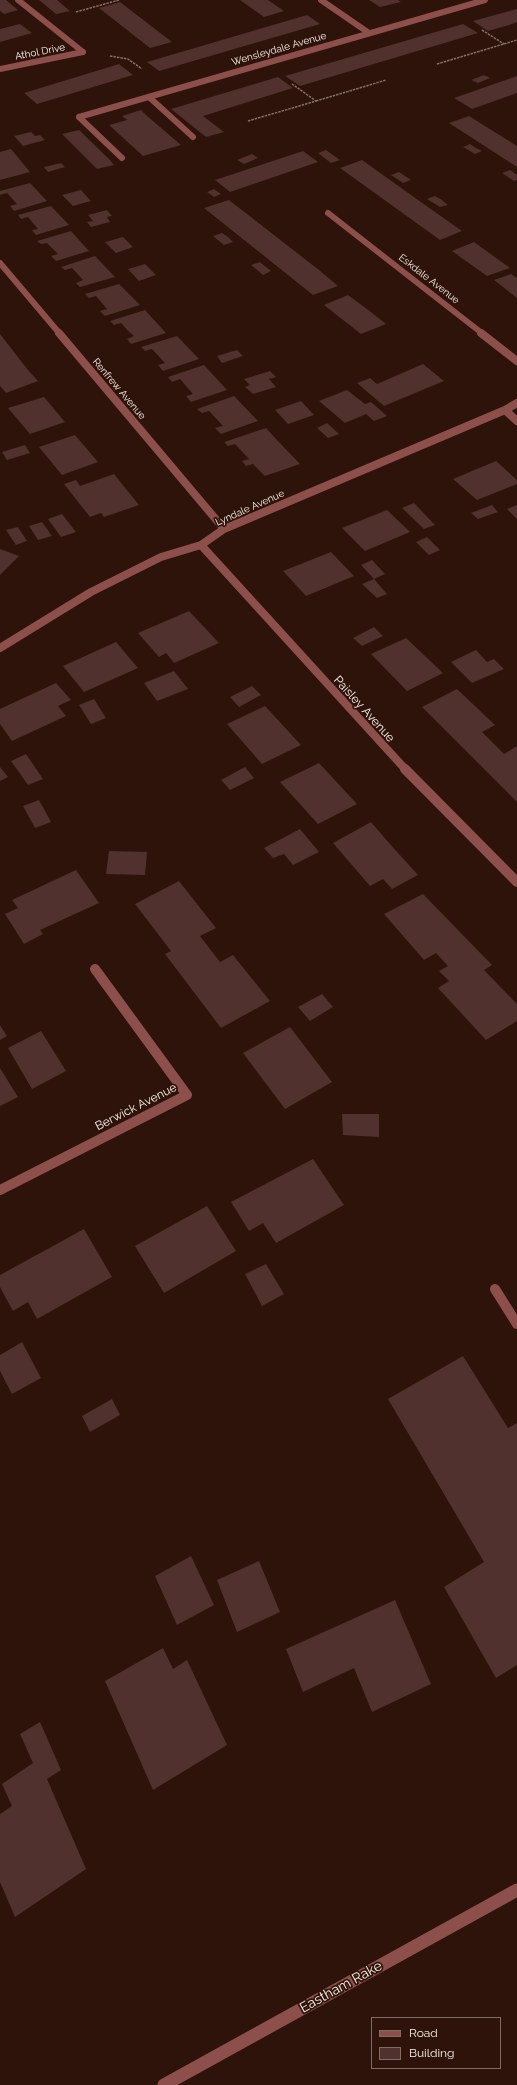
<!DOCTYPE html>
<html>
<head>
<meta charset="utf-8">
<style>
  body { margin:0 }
  #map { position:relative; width:517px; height:2085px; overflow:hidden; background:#2d1309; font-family:Raleway,sans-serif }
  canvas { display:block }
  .legend { position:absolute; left:371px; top:2017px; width:130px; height:52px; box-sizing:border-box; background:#2d1309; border:1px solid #806c64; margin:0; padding:5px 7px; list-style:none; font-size:12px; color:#fdf1ed }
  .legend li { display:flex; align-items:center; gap:8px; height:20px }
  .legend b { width:20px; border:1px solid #806c64 }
</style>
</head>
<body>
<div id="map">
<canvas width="517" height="2085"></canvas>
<ul class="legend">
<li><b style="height:5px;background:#8d4f4b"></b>Road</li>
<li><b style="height:11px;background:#50312d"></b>Building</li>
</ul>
</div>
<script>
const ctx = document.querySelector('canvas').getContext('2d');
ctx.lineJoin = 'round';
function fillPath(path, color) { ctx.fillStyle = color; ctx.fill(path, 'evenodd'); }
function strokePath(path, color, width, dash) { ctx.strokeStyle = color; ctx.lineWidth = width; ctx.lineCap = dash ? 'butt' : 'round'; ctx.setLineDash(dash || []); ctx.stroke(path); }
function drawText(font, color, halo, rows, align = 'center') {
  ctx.font = font + ' Raleway,sans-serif'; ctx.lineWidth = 3.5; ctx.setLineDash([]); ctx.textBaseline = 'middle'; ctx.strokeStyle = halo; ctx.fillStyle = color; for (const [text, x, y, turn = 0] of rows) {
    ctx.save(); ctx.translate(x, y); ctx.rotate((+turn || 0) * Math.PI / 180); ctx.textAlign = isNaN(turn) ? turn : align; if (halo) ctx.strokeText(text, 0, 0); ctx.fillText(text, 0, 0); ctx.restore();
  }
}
const building = new Path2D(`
  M 0,0 L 6,0 L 18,10 L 4,14 L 0,11 Z
  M 39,0 L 57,0 L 70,11 L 56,14 Z
  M 240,0 L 268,0 L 284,11 L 264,17 Z
  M 369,0 L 398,0 L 401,2 L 380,7 Z
  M 120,2 L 172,42 L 150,48 L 99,8 Z
  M 517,9 L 517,22 L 509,25 L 488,31 L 473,21 Z
  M 307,15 L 320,24 L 159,71 L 147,62 Z
  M 20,24 L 32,33 L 0,42 L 0,29 Z
  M 463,24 L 478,33 L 300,86 L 285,76 Z
  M 119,64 L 133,75 L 37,104 L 24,93 Z
  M 484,75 L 490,78 L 478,83 L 471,80 Z
  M 517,76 L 517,93 L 472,109 L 454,98 Z
  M 278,77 L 293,88 L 203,116 L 224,132 L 206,137 L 171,109 Z
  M 141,110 L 146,115 L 181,145 L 143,156 L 109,125 L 127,120 L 122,116 Z
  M 469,116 L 517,146 L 517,167 L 449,123 Z
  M 79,130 L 110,160 L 114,165 L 97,169 L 62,134 Z
  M 31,132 L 35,136 L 40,135 L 45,140 L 23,146 L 14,136 Z
  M 470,144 L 476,148 L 482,151 L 475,154 L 463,147 Z
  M 11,149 L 30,172 L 0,180 L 0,152 Z
  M 326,150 L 340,160 L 331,163 L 318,153 Z
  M 303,151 L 318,162 L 230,192 L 215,180 Z
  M 252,154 L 258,158 L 244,164 L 237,160 Z
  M 362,160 L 411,195 L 462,231 L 440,240 L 340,168 Z
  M 61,163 L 65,167 L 48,172 L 44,167 Z
  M 510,170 L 517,175 L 517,180 L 514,181 L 502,173 Z
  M 399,172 L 411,180 L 403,183 L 391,175 Z
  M 30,183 L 47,201 L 14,211 L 10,206 L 17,204 L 7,193 L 0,195 L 0,191 Z
  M 214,189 L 221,194 L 214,197 L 207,192 Z
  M 81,190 L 91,201 L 73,206 L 62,195 Z
  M 435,196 L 442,200 L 448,205 L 440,207 L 427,199 Z
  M 229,200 L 319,270 L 338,286 L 313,295 L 204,208 Z
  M 51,206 L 69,225 L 36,235 L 32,230 L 38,229 L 28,217 L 21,219 L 18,215 Z
  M 107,210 L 112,216 L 107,217 L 110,222 L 91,227 L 87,222 L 93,221 L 88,215 Z
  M 71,231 L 89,251 L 56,261 L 51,256 L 58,254 L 47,243 L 41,244 L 37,241 Z
  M 222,233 L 228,237 L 233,242 L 224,245 L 213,236 Z
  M 123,237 L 133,247 L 116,253 L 105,242 Z
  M 474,242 L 510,268 L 487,276 L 452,251 Z
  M 95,256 L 115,277 L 80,287 L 76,283 L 83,280 L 72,268 L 65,270 L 61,267 Z
  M 260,262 L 266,267 L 271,271 L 263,275 L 251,265 Z
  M 145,264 L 156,275 L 139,281 L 128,269 Z
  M 511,274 L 517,278 L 517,298 L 494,280 Z
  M 119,284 L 140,305 L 105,316 L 100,311 L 107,309 L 96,296 L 89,298 L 85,294 Z
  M 348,295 L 367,309 L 386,324 L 361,334 L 324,305 Z
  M 145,310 L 166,333 L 131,344 L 127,339 L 134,336 L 128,331 L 121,323 L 114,325 L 110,321 Z
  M 0,334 L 28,370 L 38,381 L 6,393 L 0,386 Z
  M 177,336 L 199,359 L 163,371 L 158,365 L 165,363 L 152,349 L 145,351 L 141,347 Z
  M 237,350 L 243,356 L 222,363 L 217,356 Z
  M 423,364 L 444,381 L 384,406 L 357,383 L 370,378 L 377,384 Z
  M 204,365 L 227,390 L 191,402 L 186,396 L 193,394 L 180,379 L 172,382 L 168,377 Z
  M 270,371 L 276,377 L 269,379 L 276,387 L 253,394 L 245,387 L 250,385 L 244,379 Z
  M 347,390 L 365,404 L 371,402 L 387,416 L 374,421 L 366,414 L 345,423 L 319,401 Z
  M 234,396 L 258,421 L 221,434 L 215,428 L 223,426 L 209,411 L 202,413 L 197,409 Z
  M 44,397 L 65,422 L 30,434 L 8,408 Z
  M 301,401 L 314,415 L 288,424 L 275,410 Z
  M 327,423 L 339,434 L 328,438 L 317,428 Z
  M 266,428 L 277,440 L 300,464 L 265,476 L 253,464 L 246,466 L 242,461 L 249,459 L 235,444 L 228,446 L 224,442 Z
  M 75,435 L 98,462 L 62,475 L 39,447 Z
  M 25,445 L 30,453 L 7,460 L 2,452 Z
  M 496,461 L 517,480 L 517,484 L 477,500 L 453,479 Z
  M 114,474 L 139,505 L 104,517 L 101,513 L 90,517 L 64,484 L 76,480 L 80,486 Z
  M 414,503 L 435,525 L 424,529 L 402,508 Z
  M 492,505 L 498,512 L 478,519 L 471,513 Z
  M 517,505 L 517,519 L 507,509 Z
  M 387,510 L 410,532 L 365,551 L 342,528 Z
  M 62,514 L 76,532 L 61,537 L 48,519 Z
  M 42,522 L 52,536 L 38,540 L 29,526 Z
  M 18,527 L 27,541 L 16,545 L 6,530 Z
  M 427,537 L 440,550 L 429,555 L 416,542 Z
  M 0,549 L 19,556 L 0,575 Z
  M 331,552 L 354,576 L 306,596 L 283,571 Z
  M 372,560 L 385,574 L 374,579 L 361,565 Z
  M 374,579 L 387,594 L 377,598 L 362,584 Z
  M 189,611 L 219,643 L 174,663 L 166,653 L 159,657 L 138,633 Z
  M 374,627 L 383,636 L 362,646 L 353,638 Z
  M 406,638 L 443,673 L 407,691 L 371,654 Z
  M 116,642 L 138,668 L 84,692 L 63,666 Z
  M 476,650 L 487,662 L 494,659 L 504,669 L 472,683 L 451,662 Z
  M 174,671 L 188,689 L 157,701 L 144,683 Z
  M 56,683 L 71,700 L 58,706 L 66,716 L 12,741 L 0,724 L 0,709 Z
  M 252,686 L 261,695 L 239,707 L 230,697 Z
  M 457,689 L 495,725 L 482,732 L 504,754 L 517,746 L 517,802 L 422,707 Z
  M 94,699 L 106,718 L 91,724 L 79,705 Z
  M 265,706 L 301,745 L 262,764 L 227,724 Z
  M 26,754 L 43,779 L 28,785 L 11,761 Z
  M 319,763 L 357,804 L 318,824 L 280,782 Z
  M 0,767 L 8,777 L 0,781 Z
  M 245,767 L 254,778 L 230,790 L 221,780 Z
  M 39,800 L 51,822 L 35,828 L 23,806 Z
  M 371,822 L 389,843 L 418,875 L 392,889 L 383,879 L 370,886 L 333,843 Z
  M 300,829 L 319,852 L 293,865 L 284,854 L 273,858 L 264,848 Z
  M 109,851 L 147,852 L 145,875 L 106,874 Z
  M 76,870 L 99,903 L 40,930 L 43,934 L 24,944 L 5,914 L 18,908 L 12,900 Z
  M 179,881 L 216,928 L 200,936 L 220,962 L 233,955 L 270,1001 L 221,1028 L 165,954 L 171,951 L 135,904 Z
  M 423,894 L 492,965 L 484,970 L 517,1004 L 517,1021 L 486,1040 L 438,988 L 449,981 L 439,971 L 448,966 L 436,953 L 424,960 L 384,914 Z
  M 322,994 L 333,1007 L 310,1021 L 298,1007 Z
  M 0,1025 L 7,1036 L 0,1040 Z
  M 290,1027 L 332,1082 L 285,1109 L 243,1053 Z
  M 41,1031 L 66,1071 L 32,1089 L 8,1048 Z
  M 0,1068 L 18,1097 L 0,1106 Z
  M 342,1114 L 379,1114 L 379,1137 L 343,1135 Z
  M 313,1159 L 344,1205 L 276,1243 L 263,1223 L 249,1231 L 231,1202 Z
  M 207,1206 L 236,1251 L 164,1293 L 135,1246 Z
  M 84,1229 L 112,1277 L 37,1319 L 28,1302 L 13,1311 L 0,1287 L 0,1275 Z
  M 266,1264 L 284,1294 L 262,1306 L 245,1274 Z
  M 22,1342 L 41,1378 L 12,1394 L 0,1371 L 0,1355 Z
  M 463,1356 L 508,1428 L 517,1423 L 517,1665 L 496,1678 L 444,1587 L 484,1562 L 388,1399 Z
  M 112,1399 L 120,1415 L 90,1432 L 82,1416 Z
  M 191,1556 L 214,1605 L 177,1625 L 155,1576 Z
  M 259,1561 L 280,1612 L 237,1632 L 217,1580 Z
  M 395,1600 L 431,1684 L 372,1712 L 354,1668 L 303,1692 L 286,1649 Z
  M 163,1648 L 173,1669 L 187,1660 L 227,1745 L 153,1790 L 105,1681 Z
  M 40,1722 L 61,1770 L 47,1779 L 86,1869 L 15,1917 L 0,1882 L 0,1814 L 12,1806 L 2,1784 L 33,1763 L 20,1734 Z`);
const path = new Path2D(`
  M 76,12 L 119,0
  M 482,30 L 504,44
  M 110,56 L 128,59 L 142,69
  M 437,64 L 517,40
  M 316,101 L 386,80
  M 248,121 L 316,101 L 292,84`);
const serviceFar1 = new Path2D(`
  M 18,0 L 83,52
  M 149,97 L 193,137
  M 79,117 L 122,158`);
const service = new Path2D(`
  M 495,1289 L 517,1324`);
const minorFar2 = new Path2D(`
  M 321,0 L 369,33
  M 0,69 L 83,52
  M 79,117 L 485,0
  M 328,213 L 483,334
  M 0,263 L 60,334`);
const minorFar1 = new Path2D(`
  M 59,333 L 224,529
  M 481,333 L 517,361
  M 505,410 L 517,421
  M 201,545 L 406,770
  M 0,648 L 91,592 L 161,557 L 201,545 L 224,529 L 505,410 L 517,403`);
const minor = new Path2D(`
  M 405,769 L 517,882
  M 0,1190 L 187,1095 L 95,969`);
const tertiary = new Path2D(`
  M 164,2085 L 517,1890`);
const farStreetnames = [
  ["Wensleydale Avenue",279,49,-16],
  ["Athol Drive",40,52,-11],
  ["Eskdale Avenue",429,279,38],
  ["Renfrew Avenue",119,389,50],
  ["Lyndale Avenue",250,508,-24]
];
const streetNames = [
  ["Paisley Avenue",364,709,48],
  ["Berwick Avenue",136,1107,-27]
];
const nearStreetnames = [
  ["Eastham Rake",341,1987,-29]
];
fillPath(building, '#50312d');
strokePath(path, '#85716a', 1.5, [2.5, 1]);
strokePath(serviceFar1, '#8d4f4b', 6);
strokePath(service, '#8d4f4b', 10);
strokePath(minorFar2, '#8d4f4b', 6);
strokePath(minorFar1, '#8d4f4b', 8);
strokePath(minor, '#8d4f4b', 10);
strokePath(tertiary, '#8d4f4b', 13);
drawText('10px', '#fdf1ed', '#2d1309', farStreetnames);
drawText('12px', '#fdf1ed', '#2d1309', streetNames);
drawText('14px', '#fdf1ed', '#2d1309', nearStreetnames);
</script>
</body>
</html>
